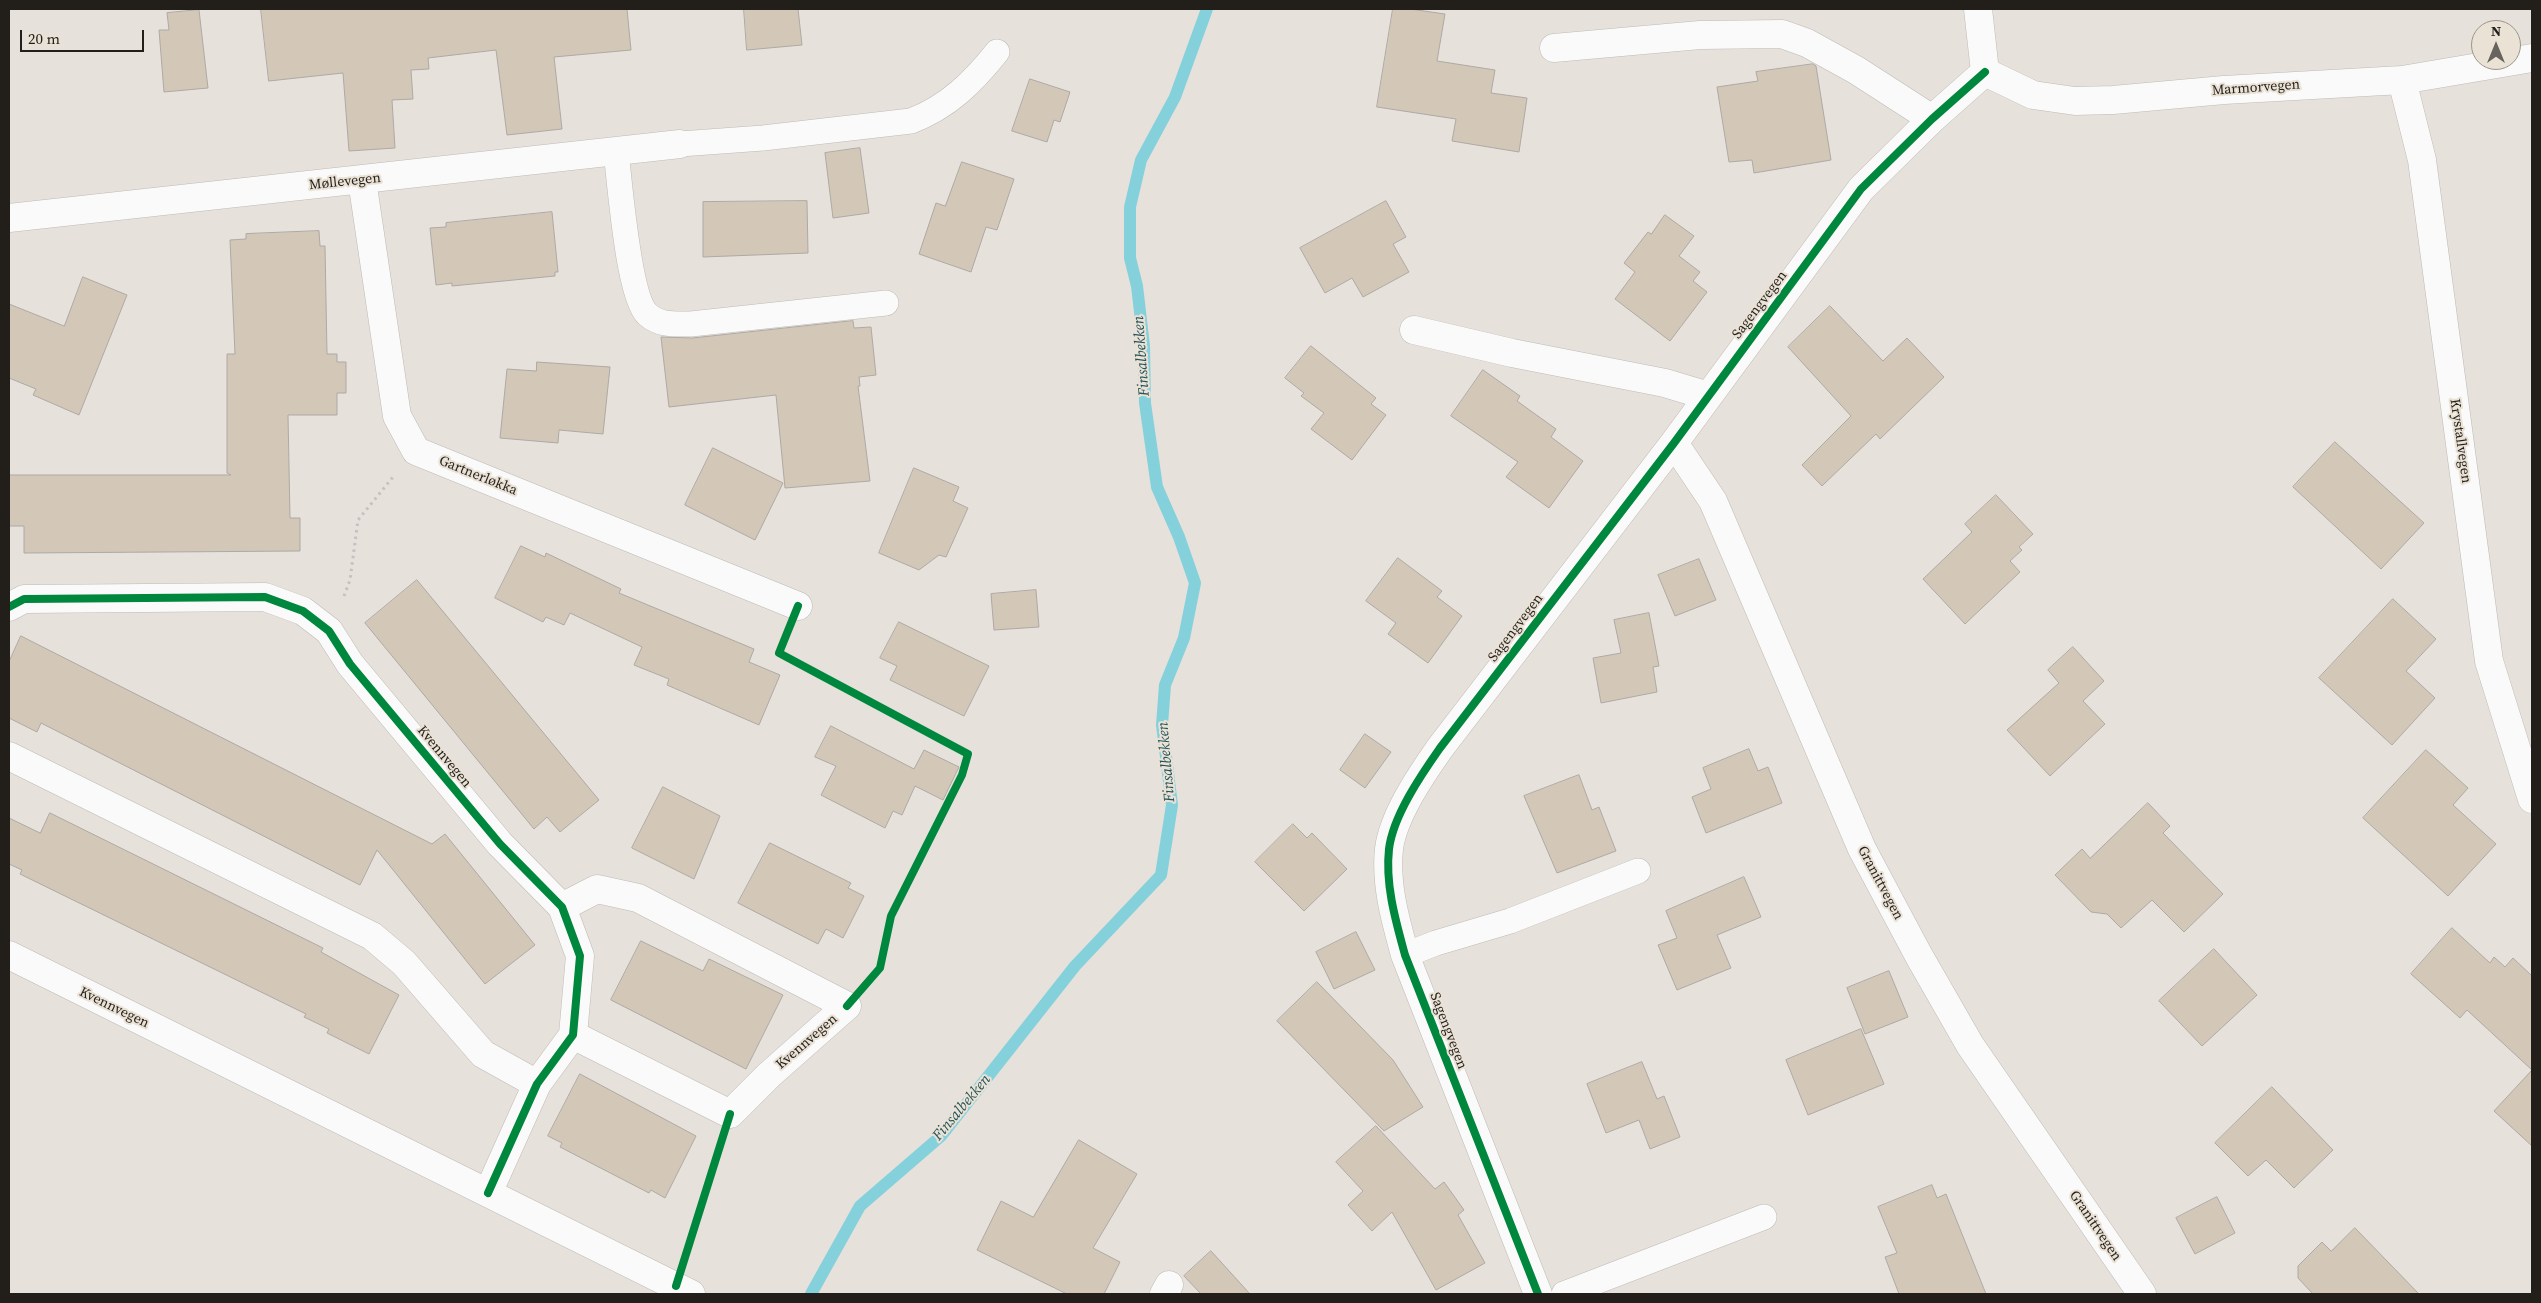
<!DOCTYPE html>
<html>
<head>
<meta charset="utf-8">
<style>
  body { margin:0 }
  #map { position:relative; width:2541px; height:1303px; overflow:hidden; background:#e6e1db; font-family:"Source Serif 4",serif }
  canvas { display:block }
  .frame { position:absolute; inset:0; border:10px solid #221f1b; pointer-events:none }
  .north { position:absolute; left:2471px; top:20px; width:50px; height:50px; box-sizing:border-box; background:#ebe2d6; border:1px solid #9b948b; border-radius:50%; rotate:0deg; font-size:14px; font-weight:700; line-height:20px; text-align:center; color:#221f1b }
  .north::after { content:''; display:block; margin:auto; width:18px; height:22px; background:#67635e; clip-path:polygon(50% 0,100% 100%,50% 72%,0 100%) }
  .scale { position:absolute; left:20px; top:30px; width:124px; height:22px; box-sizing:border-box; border:2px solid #221f1b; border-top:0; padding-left:6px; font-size:15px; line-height:18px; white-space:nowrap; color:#221f1b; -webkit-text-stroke:4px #ebe2d6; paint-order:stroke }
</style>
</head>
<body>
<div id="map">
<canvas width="2541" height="1303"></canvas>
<div class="frame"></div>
<div class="north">N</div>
<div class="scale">20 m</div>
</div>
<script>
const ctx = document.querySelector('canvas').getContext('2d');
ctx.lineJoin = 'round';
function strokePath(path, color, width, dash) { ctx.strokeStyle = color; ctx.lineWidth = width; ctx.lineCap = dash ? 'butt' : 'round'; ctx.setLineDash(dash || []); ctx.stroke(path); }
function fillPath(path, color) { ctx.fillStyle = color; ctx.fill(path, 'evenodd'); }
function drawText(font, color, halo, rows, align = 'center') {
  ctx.font = font + ' "Source Serif 4",serif'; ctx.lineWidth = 4; ctx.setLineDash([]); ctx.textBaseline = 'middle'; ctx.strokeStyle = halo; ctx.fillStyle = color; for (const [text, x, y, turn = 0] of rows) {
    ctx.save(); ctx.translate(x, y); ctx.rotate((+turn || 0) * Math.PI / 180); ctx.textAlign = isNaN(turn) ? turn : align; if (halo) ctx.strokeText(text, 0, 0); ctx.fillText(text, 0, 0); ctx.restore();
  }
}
const stream = new Path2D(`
  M 811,1294 L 860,1206 L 941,1136 L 1075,966 L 1161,875 L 1172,805 L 1162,725 L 1165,685 L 1184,638 L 1195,583 L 1179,537 L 1157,487 L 1145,403 L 1144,346 L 1137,286 L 1130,258 L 1130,207 L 1141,160 L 1175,97 L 1207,9`);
const building = new Path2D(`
  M 261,9 L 627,9 L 631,50 L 554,57 L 562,129 L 507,135 L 496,50 L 428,58 L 429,69 L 411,70 L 413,99 L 392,100 L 395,148 L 349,151 L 343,73 L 269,81 Z
  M 744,9 L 798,9 L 802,45 L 747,50 Z
  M 1393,9 L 1410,9 L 1445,14 L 1437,61 L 1495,70 L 1491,93 L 1527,98 L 1519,152 L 1452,141 L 1456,119 L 1377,107 Z
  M 199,10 L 208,88 L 164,92 L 159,30 L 169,30 L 167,13 Z
  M 1813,64 L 1816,66 L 1831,160 L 1754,173 L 1752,160 L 1729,162 L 1717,87 L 1758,81 L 1756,72 Z
  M 1030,79 L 1070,92 L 1060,122 L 1054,120 L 1047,142 L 1012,131 Z
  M 860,148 L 869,213 L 833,218 L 825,153 Z
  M 962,162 L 1014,179 L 997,230 L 986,227 L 971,272 L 919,254 L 936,203 L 945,206 Z
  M 807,201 L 808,253 L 703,257 L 703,202 Z
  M 1386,201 L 1406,237 L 1393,244 L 1409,272 L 1363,297 L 1352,278 L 1325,293 L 1300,248 Z
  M 552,212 L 558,272 L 555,272 L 555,276 L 452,286 L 452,283 L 436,285 L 430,228 L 446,227 L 446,223 Z
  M 1665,215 L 1694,236 L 1679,256 L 1700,272 L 1693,281 L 1707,292 L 1670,341 L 1615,299 L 1635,272 L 1624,263 L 1648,232 L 1651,234 Z
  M 319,231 L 320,246 L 325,246 L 327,354 L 337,354 L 337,362 L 346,362 L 346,393 L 337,393 L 337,415 L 288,415 L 290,518 L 300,518 L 300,551 L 24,553 L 24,526 L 9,526 L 9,475 L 231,475 L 227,473 L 227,354 L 235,354 L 230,240 L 246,239 L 246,234 Z
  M 83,277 L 127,295 L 79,415 L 33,395 L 36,389 L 9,378 L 9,304 L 64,326 Z
  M 1830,306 L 1883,361 L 1907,338 L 1944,377 L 1880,439 L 1876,434 L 1822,486 L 1802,465 L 1851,416 L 1788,347 Z
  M 853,321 L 854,328 L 871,327 L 876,375 L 859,377 L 860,386 L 858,386 L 870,481 L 785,488 L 776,395 L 669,407 L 661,337 L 692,338 Z
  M 1311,346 L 1376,398 L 1371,404 L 1386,415 L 1352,460 L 1311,429 L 1324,413 L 1301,396 L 1304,393 L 1285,378 Z
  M 537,362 L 610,367 L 603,434 L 559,430 L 558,443 L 500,438 L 507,369 L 536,371 Z
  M 1483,370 L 1520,396 L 1517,401 L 1556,429 L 1551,437 L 1583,461 L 1549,508 L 1506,477 L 1518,462 L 1451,416 Z
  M 2335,442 L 2424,523 L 2381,569 L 2293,487 Z
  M 713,448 L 783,483 L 755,540 L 685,505 Z
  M 914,468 L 959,487 L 953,501 L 968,508 L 946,557 L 939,555 L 919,570 L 879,553 Z
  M 1996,495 L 2033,534 L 2019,547 L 2022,550 L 2010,561 L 2020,572 L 1965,624 L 1923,579 L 1972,532 L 1965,524 Z
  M 521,546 L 545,557 L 546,553 L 621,589 L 619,593 L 754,649 L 749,662 L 780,675 L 759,725 L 667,685 L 669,679 L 634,665 L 642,647 L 570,613 L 564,625 L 546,617 L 543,622 L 495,598 Z
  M 1398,558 L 1442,591 L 1437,597 L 1462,616 L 1428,663 L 1388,634 L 1396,623 L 1366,601 Z
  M 1699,559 L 1716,600 L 1675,616 L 1658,575 Z
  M 417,580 L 599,800 L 560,832 L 547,817 L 534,829 L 365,623 Z
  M 1036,590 L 1039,627 L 994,630 L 991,594 Z
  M 2393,599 L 2436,639 L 2406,671 L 2435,698 L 2392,745 L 2319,678 Z
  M 1649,613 L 1659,666 L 1653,667 L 1657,692 L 1601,703 L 1593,658 L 1621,653 L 1614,620 Z
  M 899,622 L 989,666 L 964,716 L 890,680 L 897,666 L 880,658 Z
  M 21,636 L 432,844 L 445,834 L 535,945 L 485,984 L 377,850 L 360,885 L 41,723 L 37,732 L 9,718 L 9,662 Z
  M 2073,647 L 2104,681 L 2083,701 L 2105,724 L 2050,776 L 2007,730 L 2059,683 L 2048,670 Z
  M 831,726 L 914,769 L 924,750 L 959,767 L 943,800 L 915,786 L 902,815 L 893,811 L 885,828 L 821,795 L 836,766 L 815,757 Z
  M 1365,734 L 1391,752 L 1365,788 L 1340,770 Z
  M 1749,749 L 1758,771 L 1768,767 L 1782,803 L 1706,833 L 1692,797 L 1711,789 L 1703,768 Z
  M 2426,750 L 2468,788 L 2453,805 L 2496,844 L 2448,896 L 2363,818 Z
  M 1579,775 L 1592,810 L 1599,807 L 1616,851 L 1557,873 L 1524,796 Z
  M 663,787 L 720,816 L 694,879 L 632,848 Z
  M 2148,803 L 2170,826 L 2163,833 L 2223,894 L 2184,932 L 2152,900 L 2121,928 L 2107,914 L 2091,912 L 2055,875 L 2082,849 L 2090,858 Z
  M 50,813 L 323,948 L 321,952 L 399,995 L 369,1054 L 327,1033 L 329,1029 L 304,1017 L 306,1014 L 20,874 L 22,870 L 9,864 L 9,818 L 40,833 Z
  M 1293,824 L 1307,838 L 1312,833 L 1347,869 L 1304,911 L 1255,862 Z
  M 770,843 L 851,883 L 848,888 L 864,896 L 843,938 L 826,929 L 818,944 L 738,903 Z
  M 1744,877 L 1761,917 L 1717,935 L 1731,968 L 1677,990 L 1658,945 L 1677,938 L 1666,911 Z
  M 2452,928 L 2490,963 L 2494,957 L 2505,967 L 2513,958 L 2532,976 L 2532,1146 L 2494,1111 L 2532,1070 L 2467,1010 L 2460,1018 L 2411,974 Z
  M 1356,932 L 1375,970 L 1334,989 L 1316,952 Z
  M 641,941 L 703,971 L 709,959 L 783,995 L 746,1069 L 611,1000 Z
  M 2214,949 L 2257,995 L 2202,1046 L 2159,1001 Z
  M 1889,971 L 1908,1017 L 1865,1034 L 1847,988 Z
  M 1317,982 L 1393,1060 L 1423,1107 L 1384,1131 L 1277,1021 Z
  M 1861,1029 L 1884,1084 L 1808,1115 L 1786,1060 Z
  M 1642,1062 L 1657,1099 L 1664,1096 L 1680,1137 L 1650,1149 L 1639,1120 L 1606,1133 L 1587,1084 Z
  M 580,1074 L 696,1136 L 665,1198 L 651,1190 L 649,1193 L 560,1147 L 562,1143 L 548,1136 Z
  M 2272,1087 L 2333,1150 L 2294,1188 L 2266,1160 L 2248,1176 L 2215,1143 Z
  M 1376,1126 L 1435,1189 L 1444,1182 L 1464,1210 L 1458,1215 L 1485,1263 L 1436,1290 L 1392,1212 L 1372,1231 L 1348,1205 L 1363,1191 L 1336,1162 Z
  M 1079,1140 L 1137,1174 L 1093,1248 L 1120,1262 L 1104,1294 L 1067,1294 L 977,1250 L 1001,1201 L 1033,1217 Z
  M 1932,1185 L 1937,1198 L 1946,1194 L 1986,1294 L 1899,1294 L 1885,1257 L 1897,1253 L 1878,1207 Z
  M 2217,1197 L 2235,1233 L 2195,1254 L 2176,1218 Z
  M 2355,1228 L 2419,1294 L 2313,1294 L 2298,1278 L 2298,1266 L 2322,1242 L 2331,1251 Z
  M 1211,1251 L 1250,1294 L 1201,1294 L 1184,1276 Z`);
const path = new Path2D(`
  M 344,596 L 350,580 L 358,520 L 393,477`);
const service = new Path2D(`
  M 680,144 L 763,138 L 911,121 C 948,107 973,82 997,52
  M 616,152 C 620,183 628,295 647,314 C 660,326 675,324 691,324 L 886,303
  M 1405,955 L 1436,943 L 1510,921 L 1638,871
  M 1564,1294 L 1764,1217`);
const minor = new Path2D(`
  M 1978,9 L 1985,72
  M 1554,48 L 1700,35 L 1782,34 L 1807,43 L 1856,70 L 1932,119
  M 1985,72 L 2033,95 L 2075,101 L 2113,100 L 2224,90 L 2402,80 L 2532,58
  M 2402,80 L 2422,160 L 2489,661 L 2532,799
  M 362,180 L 397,416 L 416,451 L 798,606
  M 9,218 L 680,144
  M 1414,330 L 1512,353 L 1665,383 L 1708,396
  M 1674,443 L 1713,501 L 1862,849 L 1919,956 L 1970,1045 L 2142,1294
  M 9,607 L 24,599 L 265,597 L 303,611 L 329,631 L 350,664 L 500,844 L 562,907 L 580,956 L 573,1035 L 537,1084 L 488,1193
  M 9,756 L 372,936 L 404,963 L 483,1054 L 537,1084
  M 562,907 L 597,889 L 638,898 L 847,1006 L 769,1075 L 730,1114 L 573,1035
  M 9,955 L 691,1294
  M 1164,1294 L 1169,1285
  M 1538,1294 L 1405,955 C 1396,922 1385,885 1389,849 C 1393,816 1421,775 1440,748 L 1674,443 L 1861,189 L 1932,119 L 1985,72`);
const cycleway = new Path2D(`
  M 798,606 L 779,653 L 968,754 L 962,775 L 891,916 L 880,968 L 847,1006
  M 9,607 L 24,599 L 265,597 L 303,611 L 329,631 L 350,664 L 500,844 L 562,907 L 580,956 L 573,1035 L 537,1084 L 488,1193
  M 676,1286 L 730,1114
  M 1538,1294 L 1405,955 C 1396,922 1385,885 1389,849 C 1393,816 1421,775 1440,748 L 1674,443 L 1861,189 L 1932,119 L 1985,72`);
const streetNames = [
  ["Marmorvegen",2256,88,-4],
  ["Møllevegen",345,182,-6],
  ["Sagengvegen",1760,305,-53],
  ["Krystallvegen",2460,441,82],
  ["Gartnerløkka",478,476,22],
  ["Sagengvegen",1516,628,-53],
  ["Kvennvegen",444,757,50],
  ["Granittvegen",1880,883,62],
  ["Kvennvegen",114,1008,26],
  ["Sagengvegen",1448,1031,69],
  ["Kvennvegen",807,1042,-41],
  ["Granittvegen",2095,1226,56]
];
const waterNames = [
  ["Finsalbekken",1142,356,-94],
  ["Finsalbekken",1167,762,-95],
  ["Finsalbekken",962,1108,-50]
];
strokePath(stream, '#84d1dc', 12);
fillPath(building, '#d3c7b7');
strokePath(building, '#ada9a5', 1);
strokePath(service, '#bebab5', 26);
strokePath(minor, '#bebab5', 29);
strokePath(path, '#c3c2c0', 3, [2.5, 4]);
strokePath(service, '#fbfafa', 25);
strokePath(minor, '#fbfafa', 28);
strokePath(cycleway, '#00873e', 8);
drawText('14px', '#221f1b', '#ebe2d6', streetNames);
drawText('italic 15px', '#22535b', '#ebe2d6', waterNames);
</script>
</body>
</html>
